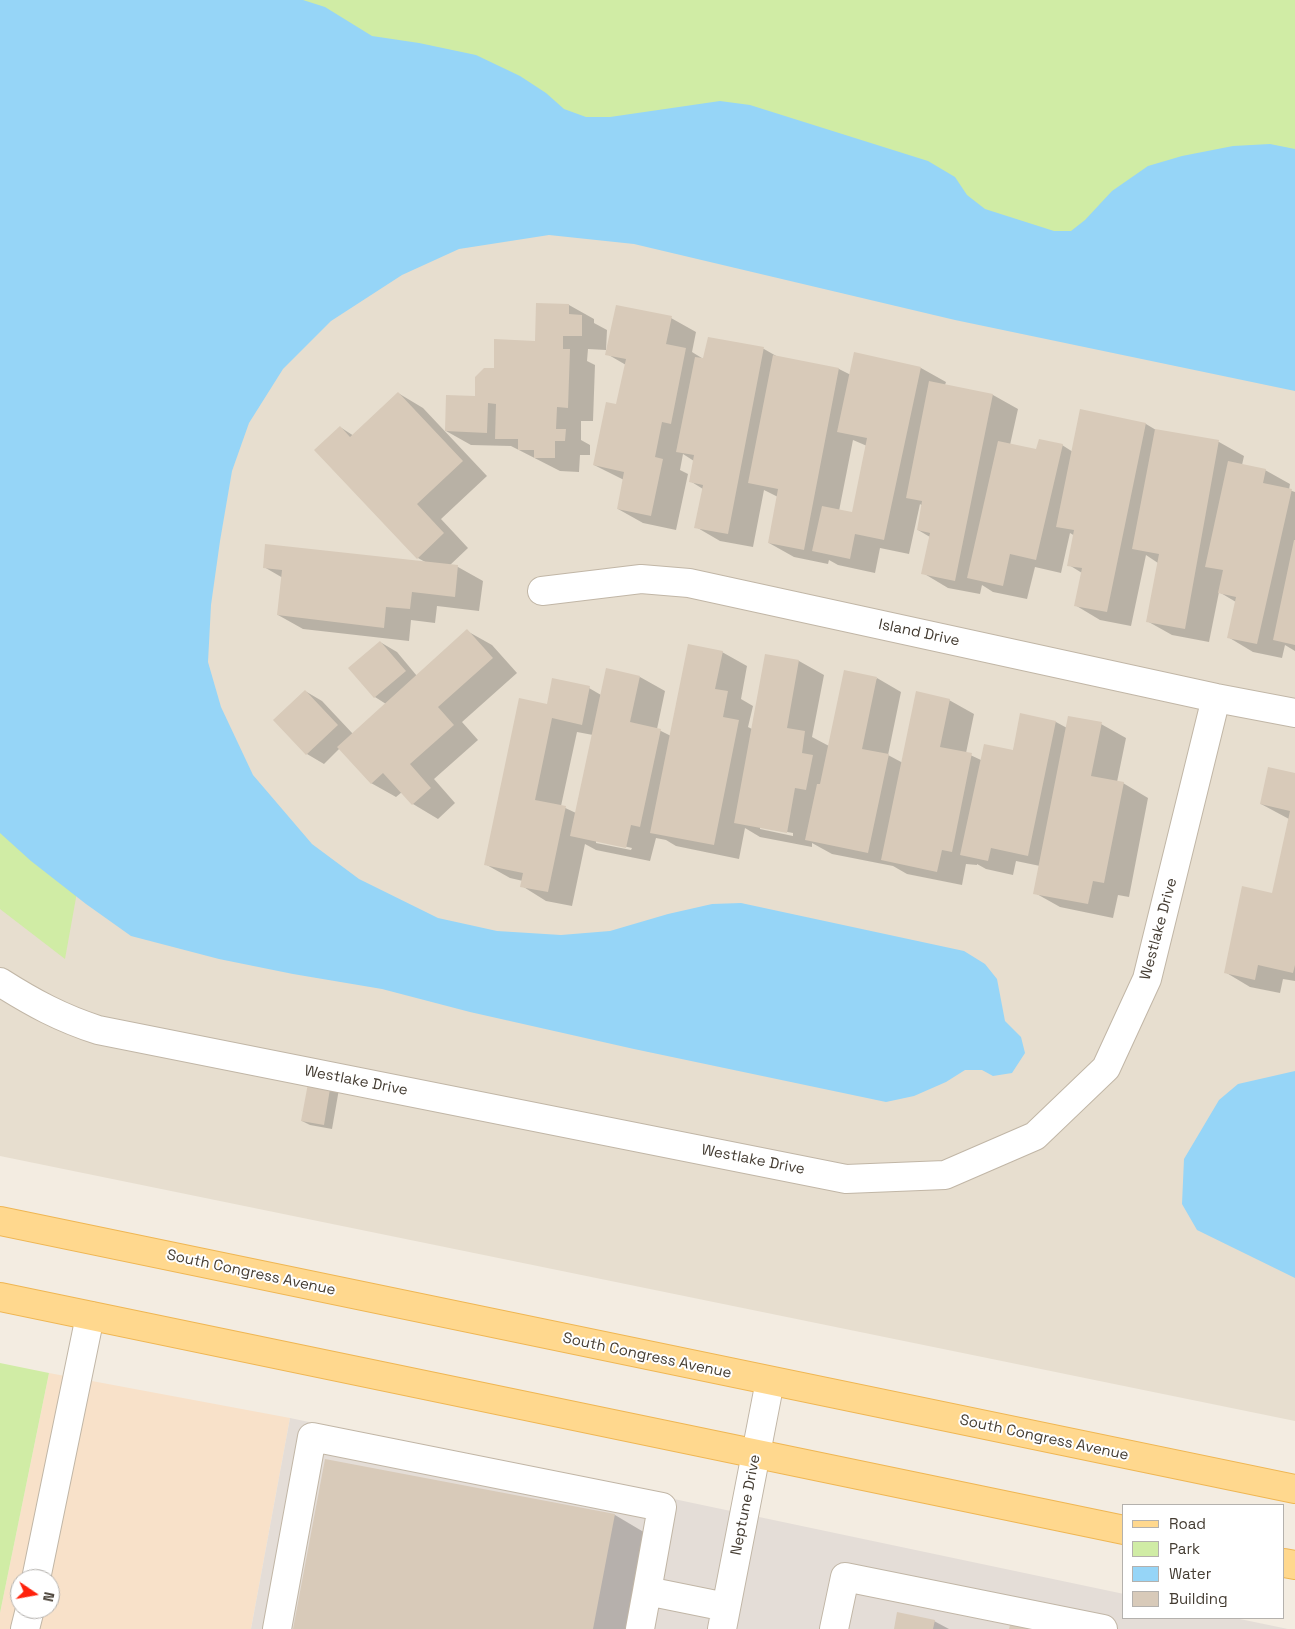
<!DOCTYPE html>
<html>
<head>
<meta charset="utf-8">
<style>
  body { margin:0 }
  #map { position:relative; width:1295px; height:1629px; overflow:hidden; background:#f3ece1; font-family:"Space Grotesk",sans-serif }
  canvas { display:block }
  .legend { position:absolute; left:1122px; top:1504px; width:162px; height:115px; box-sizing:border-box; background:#fff; border:1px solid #b4b1ad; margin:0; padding:6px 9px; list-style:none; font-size:15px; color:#443c32 }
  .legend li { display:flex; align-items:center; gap:10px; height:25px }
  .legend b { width:25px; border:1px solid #b4b1ad }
  .north { position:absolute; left:10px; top:1569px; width:50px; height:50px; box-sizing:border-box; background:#fff; border:1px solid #b4b1ad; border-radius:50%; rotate:102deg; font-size:14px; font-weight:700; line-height:20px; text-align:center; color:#443c32 }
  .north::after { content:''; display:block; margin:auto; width:18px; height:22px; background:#ff220c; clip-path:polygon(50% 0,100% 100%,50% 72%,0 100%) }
</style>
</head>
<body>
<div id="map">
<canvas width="1295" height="1629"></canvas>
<ul class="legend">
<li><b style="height:6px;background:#ffd88e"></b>Road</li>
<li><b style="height:14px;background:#d0eca5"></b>Park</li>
<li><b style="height:14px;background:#96d5f7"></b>Water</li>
<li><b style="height:14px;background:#d8cab9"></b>Building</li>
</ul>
<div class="north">N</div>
</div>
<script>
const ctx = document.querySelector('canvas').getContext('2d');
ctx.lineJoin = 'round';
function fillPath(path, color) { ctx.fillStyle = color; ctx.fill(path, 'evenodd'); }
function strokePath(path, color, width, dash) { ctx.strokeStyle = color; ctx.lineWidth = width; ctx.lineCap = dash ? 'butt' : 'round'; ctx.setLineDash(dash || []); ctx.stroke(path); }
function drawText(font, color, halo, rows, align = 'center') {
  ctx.font = font + ' "Space Grotesk",sans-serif'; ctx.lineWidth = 4; ctx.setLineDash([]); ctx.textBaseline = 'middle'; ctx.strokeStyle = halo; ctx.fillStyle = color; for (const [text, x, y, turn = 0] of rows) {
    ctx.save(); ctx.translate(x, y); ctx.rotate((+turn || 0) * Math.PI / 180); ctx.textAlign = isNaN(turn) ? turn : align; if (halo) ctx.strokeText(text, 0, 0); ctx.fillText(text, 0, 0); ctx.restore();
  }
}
const residential = new Path2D(`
  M 0,0 L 1295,0 L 1295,1421 L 0,1156 Z`);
const commercial = new Path2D(`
  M 49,1373 L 290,1418 L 251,1629 L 0,1629 L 0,1613 ZM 20,1579 L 50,1579 L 50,1609 L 20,1609 Z`);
const industrial = new Path2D(`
  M 290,1418 L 1124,1594 L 1124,1618 L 1235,1618 L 1288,1629 L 251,1629 Z`);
const green = new Path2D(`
  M 0,0 L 1295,0 L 1295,359 L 334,146 L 181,314 L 65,959 L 0,909 Z
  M 0,1363 L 49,1373 L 0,1613 Z`);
const water = new Path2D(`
  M 0,0 L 303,0 L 325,7 L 372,36 L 419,43 L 476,55 L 520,76 L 546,93 L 564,109 L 586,117 L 610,117 L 720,101 L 750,105 L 928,161 L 955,177 L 967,195 L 985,209 L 1054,231 L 1071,231 L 1085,220 L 1112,191 L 1148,166 L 1182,156 L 1233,146 L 1270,144 L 1295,149 L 1295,391 L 955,320 L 634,244 L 549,235 L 459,249 L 402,275 L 331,321 L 283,369 L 249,423 L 232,471 L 220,541 L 211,605 L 208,662 L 221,707 L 253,775 L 312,844 L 359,879 L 438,918 L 497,931 L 561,935 L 610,931 L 668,914 L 712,904 L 741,903 L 964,951 L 985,964 L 997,979 L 1005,1021 L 1021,1037 L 1025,1053 L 1012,1073 L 993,1076 L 982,1070 L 965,1070 L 946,1082 L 914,1096 L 886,1102 L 634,1049 L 470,1012 L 382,989 L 293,974 L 219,959 L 131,936 L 86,904 L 31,861 L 0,833 Z
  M 1295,1071 L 1295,1278 L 1197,1230 L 1182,1204 L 1184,1159 L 1219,1100 L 1238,1084 Z`);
const shadow = new Path2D(`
  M 569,305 L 594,319 L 594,323 L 607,330 L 606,350 L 588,349 L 587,361 L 595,365 L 593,421 L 581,421 L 581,440 L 590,445 L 590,455 L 580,455 L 579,472 L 560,471 L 511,446 L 471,445 L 446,431 L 476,398 L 495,369 L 536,342 Z
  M 671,318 L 696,332 L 692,352 L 705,360 L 709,338 L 764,349 L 778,357 L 839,369 L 851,375 L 921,368 L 946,382 L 945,385 L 993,395 L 1018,409 L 1010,445 L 1037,451 L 1062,445 L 1073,452 L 1081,411 L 1146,424 L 1156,430 L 1219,442 L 1244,456 L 1242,465 L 1265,470 L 1290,484 L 1289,490 L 1295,492 L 1295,651 L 1285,645 L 1282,658 L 1253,652 L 1228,637 L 1236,602 L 1219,592 L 1209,642 L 1172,635 L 1147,621 L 1158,563 L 1146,555 L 1131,626 L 1100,620 L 1075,605 L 1082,573 L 1069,565 L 1075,536 L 1070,533 L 1061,573 L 1035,567 L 1027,599 L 993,592 L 982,585 L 980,594 L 948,588 L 923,573 L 930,537 L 918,530 L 923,506 L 920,504 L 909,554 L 880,548 L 875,573 L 838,565 L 829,560 L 828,564 L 794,557 L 769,543 L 778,497 L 764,490 L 753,547 L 720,541 L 696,527 L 703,489 L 690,481 L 694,461 L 683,454 L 680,470 L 688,474 L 676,530 L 643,523 L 618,509 L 624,480 L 594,465 L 617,406 L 626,365 L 607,354 ZM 853,440 L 867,446 L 853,514 L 839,511 Z
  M 398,393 L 423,408 L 487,476 L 441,519 L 468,548 L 449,566 L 458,567 L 483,581 L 479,611 L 437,606 L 435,623 L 411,620 L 409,641 L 303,629 L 278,615 L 283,578 L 264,567 L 427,563 L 418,558 L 340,427 L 354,436 Z
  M 467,631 L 492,645 L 517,673 L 462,722 L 478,740 L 434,779 L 455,803 L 438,819 L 413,804 L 402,792 L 396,797 L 371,783 L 340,748 L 324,764 L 307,754 L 305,691 L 322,701 L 353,734 L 386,704 L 375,697 L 350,668 L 380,642 L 397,652 L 417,676 Z
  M 722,652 L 747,666 L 741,699 L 753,706 L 748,727 L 752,729 L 766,655 L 799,661 L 824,675 L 812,737 L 829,746 L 877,678 L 901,692 L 888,755 L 903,763 L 949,700 L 974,714 L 966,753 L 981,760 L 1013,752 L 1021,715 L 1056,722 L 1067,728 L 1101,724 L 1126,738 L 1117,782 L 1123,783 L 1148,798 L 1129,897 L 1118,895 L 1113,918 L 1060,907 L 1035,893 L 1040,866 L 1016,861 L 1013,875 L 986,869 L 977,864 L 977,865 L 966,864 L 962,885 L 907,874 L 893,866 L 832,854 L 812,843 L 812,847 L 760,837 L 745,828 L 739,859 L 676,846 L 666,840 L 656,838 L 650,861 L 596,850 L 585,844 L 572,906 L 546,901 L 522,886 L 523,881 L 510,878 L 485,864 L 548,705 L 589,688 L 601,695 L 640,677 L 665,691 L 657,729 L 671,736 ZM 577,732 L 593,735 L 576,813 L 561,806 ZM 760,827 L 793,833 L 793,836 L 760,829 ZM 596,840 L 632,848 L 631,850 L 596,843 Z
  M 1295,774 L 1295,981 L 1283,979 L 1280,993 L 1250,987 L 1225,972 L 1273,894 L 1289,819 L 1261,804 Z
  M 310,1080 L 339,1089 L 332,1129 L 310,1125 L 302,1121 Z
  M 615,1515 L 647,1534 L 629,1629 L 294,1629 Z
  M 934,1621 L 949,1629 L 895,1629 Z`);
const building = new Path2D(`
  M 536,303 L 569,304 L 569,314 L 582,315 L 582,336 L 563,336 L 563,349 L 570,349 L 568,408 L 557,407 L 556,429 L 566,429 L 565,441 L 555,441 L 555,458 L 534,458 L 534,450 L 518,450 L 518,439 L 495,439 L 496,404 L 488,403 L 487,433 L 445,431 L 446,395 L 475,396 L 475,377 L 484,368 L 494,368 L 494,339 L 535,341 Z
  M 616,305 L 672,316 L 666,344 L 686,348 L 671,424 L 662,422 L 655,457 L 663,459 L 651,516 L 617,509 L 624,472 L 593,465 L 606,402 L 616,404 L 626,359 L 605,355 Z
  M 708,337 L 764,347 L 728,534 L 694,528 L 703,485 L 689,482 L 694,455 L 676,452 L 695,357 L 703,358 Z
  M 854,352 L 921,367 L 884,540 L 855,534 L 850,559 L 812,551 L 822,506 L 852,512 L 867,438 L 837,432 Z
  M 773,355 L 839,368 L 804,550 L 768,543 L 778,489 L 748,483 Z
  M 929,381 L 993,394 L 955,581 L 921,574 L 930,533 L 917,530 L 922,501 L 906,498 Z
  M 398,392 L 463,461 L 417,504 L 444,533 L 417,559 L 314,450 L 340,426 L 350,437 Z
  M 1080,409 L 1146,423 L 1107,612 L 1074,606 L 1082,568 L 1067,566 L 1074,530 L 1056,527 Z
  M 1155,429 L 1219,440 L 1185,629 L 1146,622 L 1159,554 L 1132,549 Z
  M 1039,439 L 1063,444 L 1036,560 L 1010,554 L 1003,586 L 967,578 L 998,441 L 1036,449 Z
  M 1228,461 L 1266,469 L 1263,483 L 1292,489 L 1257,644 L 1227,638 L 1236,597 L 1218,593 L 1223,570 L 1205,567 Z
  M 1294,540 L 1295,540 L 1295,645 L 1273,640 Z
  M 265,544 L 458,565 L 455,597 L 412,592 L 410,609 L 386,607 L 384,628 L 277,615 L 282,570 L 263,568 Z
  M 467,629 L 493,658 L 438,707 L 454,725 L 410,764 L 431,788 L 412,805 L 383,773 L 371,784 L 337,747 Z
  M 380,641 L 406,671 L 374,698 L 348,668 Z
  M 688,644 L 723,651 L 715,689 L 728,691 L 723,717 L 739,720 L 714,845 L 650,833 Z
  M 765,654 L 799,660 L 787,728 L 805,731 L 802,753 L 813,755 L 806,790 L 795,788 L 787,833 L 734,823 Z
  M 606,668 L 640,676 L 630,722 L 661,729 L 640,827 L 631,825 L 626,848 L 570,836 Z
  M 844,670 L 877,677 L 862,749 L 889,754 L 868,853 L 805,840 L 817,784 L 820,784 Z
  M 552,678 L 590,686 L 582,725 L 552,718 L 535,800 L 566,806 L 548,892 L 520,887 L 523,873 L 484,865 L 519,698 L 547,704 Z
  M 305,690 L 338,725 L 306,755 L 273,720 Z
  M 916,691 L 950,699 L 940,747 L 972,753 L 952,852 L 942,850 L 937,872 L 881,860 Z
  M 1020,713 L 1056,721 L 1028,856 L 991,848 L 988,861 L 960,855 L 984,744 L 1013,750 Z
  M 1068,716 L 1102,722 L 1091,776 L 1124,782 L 1104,883 L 1093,881 L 1088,904 L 1033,894 Z
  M 1268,767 L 1295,773 L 1295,965 L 1293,973 L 1258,965 L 1255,980 L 1224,973 L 1242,886 L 1272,893 L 1290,811 L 1260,804 Z
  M 309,1078 L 331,1083 L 324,1125 L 301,1121 Z
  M 325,1459 L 615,1514 L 593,1629 L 293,1629 Z
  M 897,1612 L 935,1620 L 933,1629 L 894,1629 Z
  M 1010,1625 L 1027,1628 L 1027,1629 L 1009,1629 Z`);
const minor = new Path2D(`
  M 542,591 L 641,579 L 689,583 L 1216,698 L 1295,713
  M 0,982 C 33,1003 61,1018 98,1030 L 846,1179 L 945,1175 L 1035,1136 L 1106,1068 L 1147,979 L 1216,698
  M 36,1579 L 90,1316
  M 25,1629 L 30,1609
  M 277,1629 L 312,1437 L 662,1507 L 647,1591 L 726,1607
  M 640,1629 L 647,1591
  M 722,1629 L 770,1381
  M 834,1629 L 845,1577 L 1103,1629`);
const major = new Path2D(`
  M 0,1221 L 1295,1489
  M 0,1297 L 1124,1530
  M 1284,1563 L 1295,1565`);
const streetNames = [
  ["Island Drive",919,633,12],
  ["Westlake Drive",1159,929,-75],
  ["Westlake Drive",356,1081,11],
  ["Westlake Drive",753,1160,11],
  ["South Congress Avenue",251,1273,12],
  ["South Congress Avenue",647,1356,12],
  ["South Congress Avenue",1044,1438,12],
  ["Neptune Drive",746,1505,-79]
];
fillPath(residential, '#e7decf');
fillPath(commercial, '#f8e1c9');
fillPath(industrial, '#e4ddd7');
fillPath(green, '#d0eca5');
fillPath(water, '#96d5f7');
fillPath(shadow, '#0003');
fillPath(building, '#d8cab9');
strokePath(minor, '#c1b6a6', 30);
strokePath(major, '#efb653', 30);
strokePath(minor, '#fff', 28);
strokePath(major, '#ffd88e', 28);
drawText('15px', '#443c32', '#fff', streetNames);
</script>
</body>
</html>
